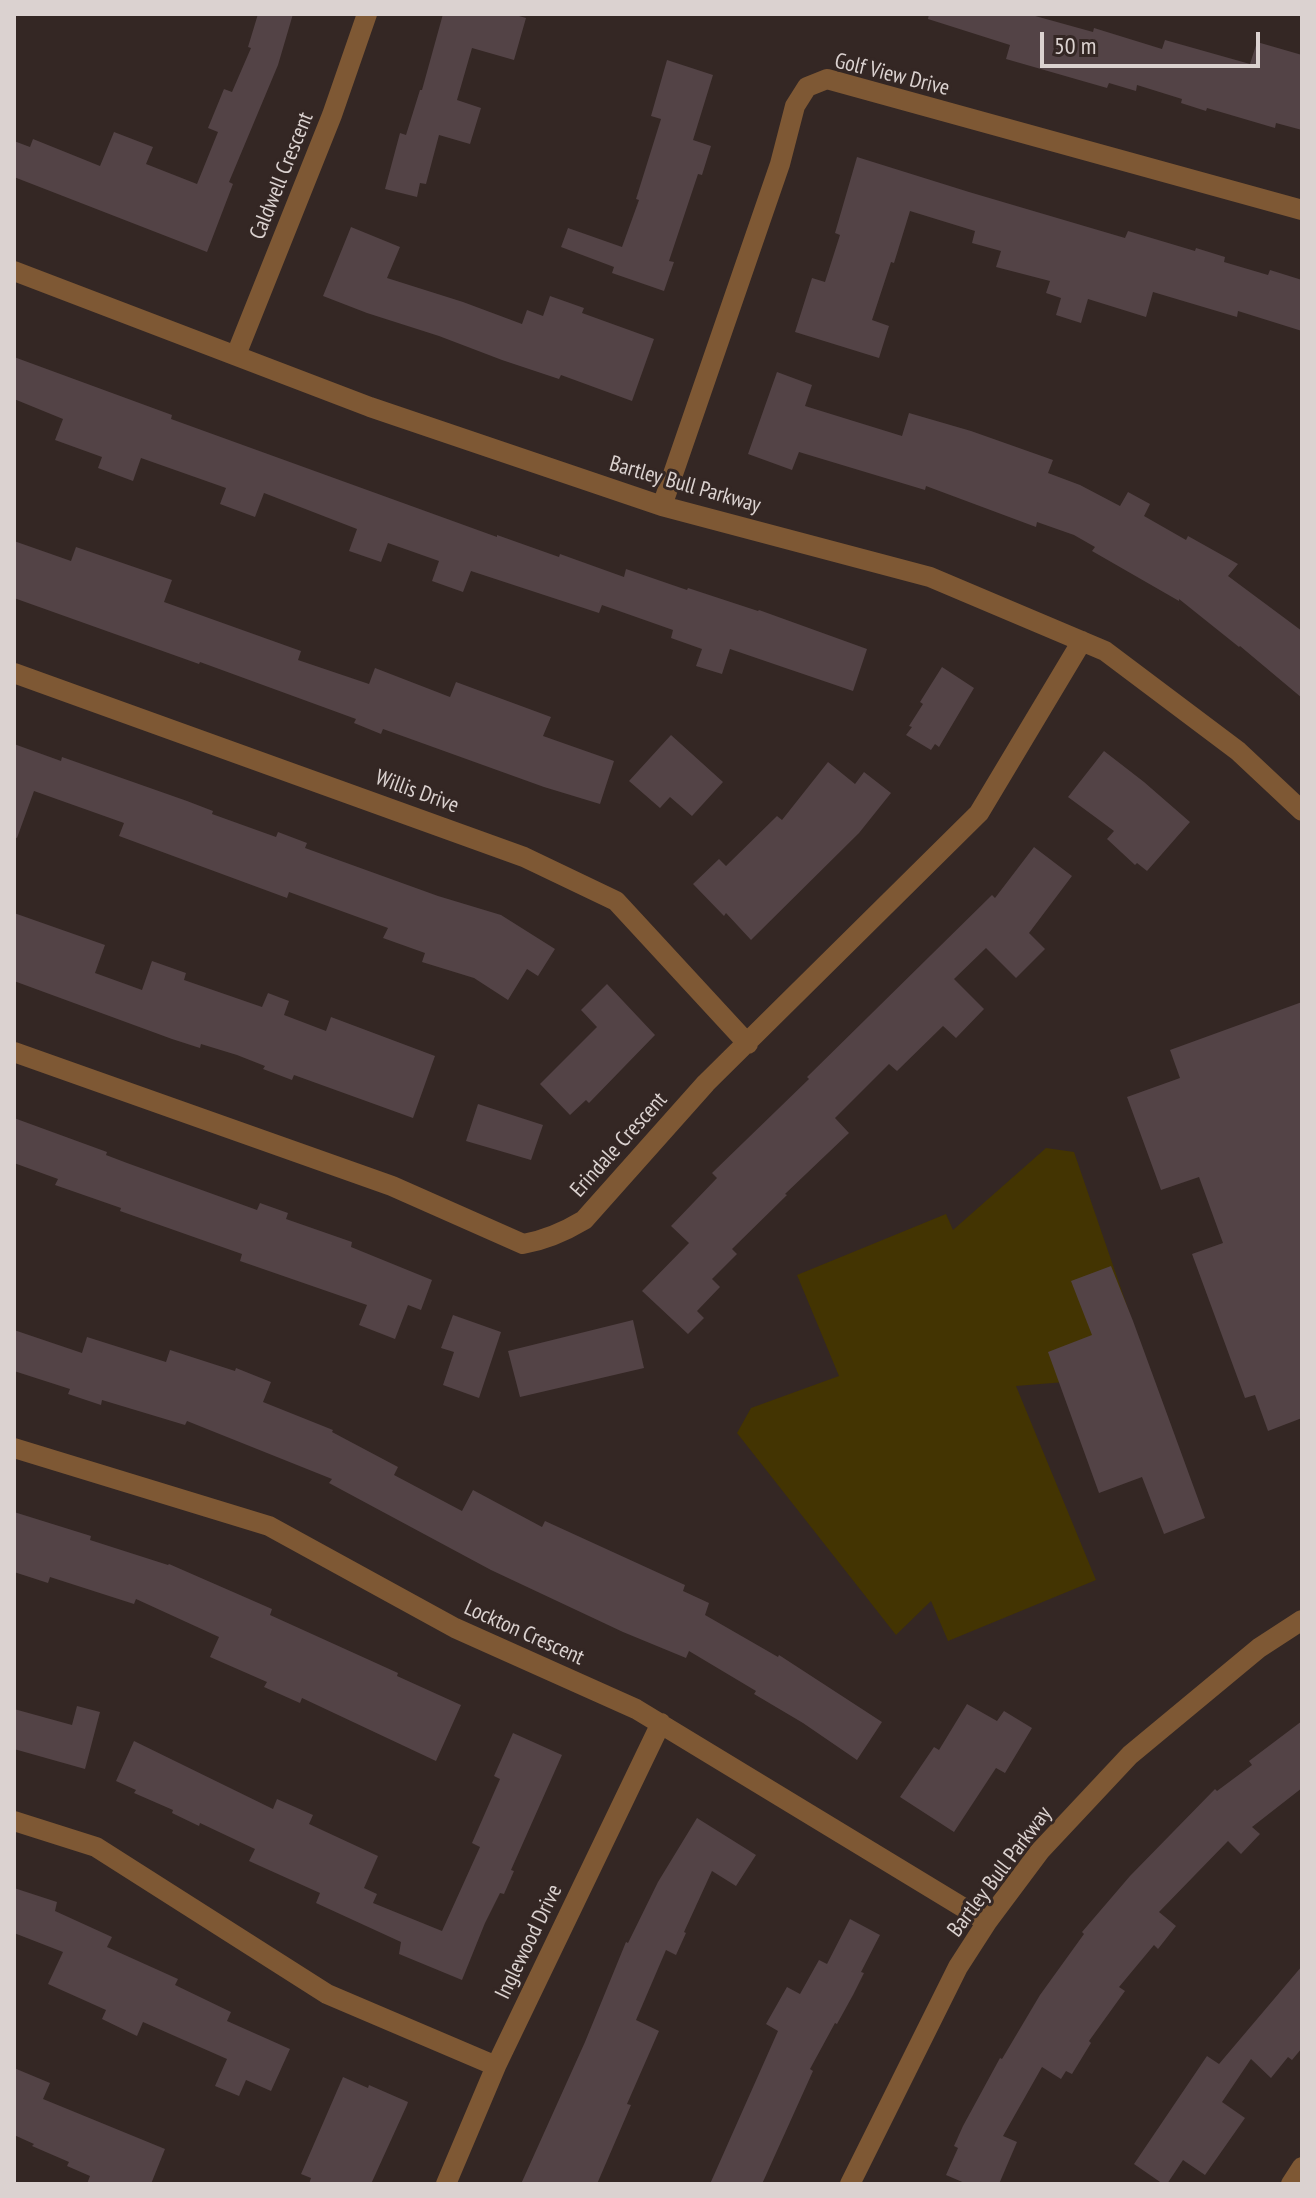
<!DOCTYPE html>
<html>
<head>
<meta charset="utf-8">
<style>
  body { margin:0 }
  #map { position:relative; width:1316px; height:2198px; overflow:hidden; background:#342724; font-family:"PT Sans Narrow",sans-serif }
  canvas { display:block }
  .frame { position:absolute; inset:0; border:16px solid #dbd2d0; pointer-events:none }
  .scale { position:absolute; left:1040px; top:32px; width:220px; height:36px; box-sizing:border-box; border:4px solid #dbd2d0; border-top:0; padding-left:10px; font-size:24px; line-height:28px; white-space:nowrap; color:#dbd2d0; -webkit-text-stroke:6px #342724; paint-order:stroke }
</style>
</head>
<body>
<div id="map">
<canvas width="1316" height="2198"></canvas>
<div class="frame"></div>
<div class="scale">50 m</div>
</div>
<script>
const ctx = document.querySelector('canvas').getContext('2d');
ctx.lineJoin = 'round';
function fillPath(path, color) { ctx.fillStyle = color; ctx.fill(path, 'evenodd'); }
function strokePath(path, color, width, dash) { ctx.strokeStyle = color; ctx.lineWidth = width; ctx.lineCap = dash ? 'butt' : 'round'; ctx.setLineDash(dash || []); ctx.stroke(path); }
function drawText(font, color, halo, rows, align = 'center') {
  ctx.font = font + ' "PT Sans Narrow",sans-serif'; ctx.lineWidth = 6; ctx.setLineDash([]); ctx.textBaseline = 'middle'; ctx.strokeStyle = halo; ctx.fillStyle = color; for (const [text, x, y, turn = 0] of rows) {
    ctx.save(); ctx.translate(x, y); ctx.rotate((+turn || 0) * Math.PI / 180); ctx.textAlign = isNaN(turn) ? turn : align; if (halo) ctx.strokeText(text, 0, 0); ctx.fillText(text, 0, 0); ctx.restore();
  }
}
const green = new Path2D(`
  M 1046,1148 L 1074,1152 L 1138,1338 L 1065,1382 L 1016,1386 L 1096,1580 L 948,1641 L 931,1601 L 896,1635 L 737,1433 L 751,1408 L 839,1376 L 797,1275 L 946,1214 L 953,1230 Z`);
const building = new Path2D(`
  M 258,14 L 293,14 L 278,65 L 229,182 L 233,184 L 207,252 L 14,177 L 14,141 L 30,147 L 33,139 L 100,166 L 114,132 L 153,147 L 146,164 L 197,184 L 218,132 L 208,128 L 224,89 L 232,92 L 251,48 L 248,47 Z
  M 443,14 L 512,14 L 526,18 L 514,60 L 472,48 L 457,100 L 481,108 L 470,144 L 439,135 L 426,184 L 420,183 L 417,197 L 385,189 L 400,133 L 406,135 L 420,90 L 422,90 Z
  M 929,14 L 1028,14 L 1093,32 L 1094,28 L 1162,49 L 1165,40 L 1250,64 L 1257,42 L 1302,55 L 1302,130 L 1276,123 L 1275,128 L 1207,108 L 1206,111 L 1181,103 L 1182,99 L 1137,85 L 1136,91 L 1109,83 L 1107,88 L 1006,59 L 1010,45 L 928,19 Z
  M 667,60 L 713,75 L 693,140 L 711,146 L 702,175 L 698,174 L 669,261 L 674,262 L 664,291 L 612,273 L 614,267 L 561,247 L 568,228 L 622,247 L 639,200 L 636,199 L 661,119 L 651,116 Z
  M 857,157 L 969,192 L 1125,238 L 1128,231 L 1195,251 L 1196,248 L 1225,257 L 1224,262 L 1268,275 L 1270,270 L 1302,280 L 1302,331 L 1238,311 L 1237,317 L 1153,292 L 1146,317 L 1088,299 L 1081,323 L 1056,315 L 1061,298 L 1046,293 L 1050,281 L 996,267 L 1001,251 L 972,243 L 975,231 L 910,211 L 894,263 L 891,262 L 872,320 L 889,326 L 879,358 L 795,332 L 812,278 L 825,282 L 840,235 L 835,233 Z
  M 351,227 L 400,247 L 387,278 L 463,302 L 522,324 L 527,310 L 543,316 L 550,296 L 584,308 L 582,313 L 654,339 L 632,401 L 561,375 L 559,379 L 502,360 L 439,336 L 367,313 L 323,296 Z
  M 14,357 L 172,415 L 171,419 L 497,537 L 497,535 L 559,557 L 560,554 L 624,577 L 626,569 L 687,590 L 688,588 L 758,611 L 759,610 L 867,649 L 853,691 L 730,649 L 722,674 L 696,666 L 702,649 L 671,638 L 673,630 L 602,605 L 599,613 L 471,571 L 463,592 L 432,581 L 439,561 L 388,543 L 381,562 L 349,551 L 357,529 L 264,493 L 255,517 L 220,504 L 226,488 L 141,458 L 133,481 L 98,468 L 102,457 L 55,440 L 63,419 L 14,399 Z
  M 777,372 L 812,385 L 805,406 L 902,436 L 909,413 L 971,431 L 1053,460 L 1048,473 L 1080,485 L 1120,506 L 1128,492 L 1150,504 L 1144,516 L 1186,540 L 1188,536 L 1238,564 L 1228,576 L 1302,631 L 1302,698 L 1240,646 L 1239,647 L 1179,599 L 1179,601 L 1092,551 L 1095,547 L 1074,535 L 1037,522 L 1036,527 L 926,486 L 925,490 L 799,452 L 792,470 L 748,454 Z
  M 14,541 L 71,561 L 76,547 L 172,580 L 164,602 L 301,651 L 298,660 L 369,684 L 375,668 L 450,697 L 456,682 L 551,717 L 543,736 L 614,761 L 600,804 L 544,787 L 383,729 L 381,734 L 354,723 L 356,719 L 200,662 L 199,664 L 14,598 Z
  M 942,667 L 974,688 L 939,747 L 935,744 L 931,750 L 906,735 L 912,727 L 909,726 L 923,704 L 920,702 Z
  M 671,735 L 723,782 L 692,816 L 670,797 L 660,808 L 629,781 Z
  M 14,744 L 61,761 L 62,757 L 187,801 L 213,811 L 212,814 L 276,837 L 278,832 L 307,843 L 305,848 L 438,896 L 501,915 L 555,949 L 538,976 L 527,969 L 508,1000 L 474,978 L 422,962 L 425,953 L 383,938 L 388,928 L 289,892 L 287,898 L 119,836 L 124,823 L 34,791 L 17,838 L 14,837 Z
  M 1104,751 L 1144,782 L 1190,822 L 1147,871 L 1137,863 L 1135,865 L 1107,839 L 1114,831 L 1068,797 Z
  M 828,762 L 855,784 L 864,772 L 891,793 L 859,833 L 751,940 L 726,913 L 724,916 L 693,884 L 719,859 L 726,866 L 777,816 L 782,820 Z
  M 1034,847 L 1072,876 L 1029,933 L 1045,949 L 1016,978 L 986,948 L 954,979 L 984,1009 L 956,1038 L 943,1026 L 897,1071 L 889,1064 L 835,1118 L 849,1133 L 785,1194 L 787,1195 L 732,1249 L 737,1254 L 712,1279 L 720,1287 L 697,1311 L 704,1318 L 688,1334 L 642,1291 L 689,1243 L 671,1226 L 717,1178 L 712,1173 L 809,1079 L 807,1077 L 992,895 L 995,898 Z
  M 14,913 L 105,945 L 95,973 L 142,990 L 152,961 L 186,973 L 184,980 L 262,1007 L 268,993 L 289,1001 L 284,1015 L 326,1031 L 331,1017 L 435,1056 L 413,1118 L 294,1075 L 292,1080 L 263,1069 L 265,1066 L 237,1055 L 201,1044 L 200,1048 L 172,1039 L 14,981 Z
  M 607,984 L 655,1035 L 589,1103 L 586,1100 L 570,1115 L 540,1084 L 597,1027 L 581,1010 Z
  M 1302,1002 L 1302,1418 L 1268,1431 L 1255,1395 L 1245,1398 L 1192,1254 L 1223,1243 L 1199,1177 L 1161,1190 L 1127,1097 L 1180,1078 L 1170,1050 Z
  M 478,1104 L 543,1125 L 531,1160 L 466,1141 Z
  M 14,1118 L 107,1152 L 106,1155 L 127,1163 L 257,1210 L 260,1203 L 288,1213 L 286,1219 L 352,1242 L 351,1247 L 432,1280 L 421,1310 L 408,1305 L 395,1339 L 359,1325 L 367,1305 L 240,1261 L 242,1254 L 120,1211 L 121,1208 L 55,1185 L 58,1179 L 14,1163 Z
  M 1111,1266 L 1133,1321 L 1205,1518 L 1164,1534 L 1142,1477 L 1099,1493 L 1048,1352 L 1092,1335 L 1071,1281 Z
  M 453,1315 L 501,1332 L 479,1398 L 443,1385 L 454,1352 L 441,1348 Z
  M 633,1320 L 644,1368 L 520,1397 L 508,1351 Z
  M 14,1330 L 82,1353 L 87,1337 L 166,1362 L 170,1350 L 235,1371 L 236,1368 L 271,1382 L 263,1402 L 333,1430 L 332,1432 L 398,1467 L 394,1475 L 462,1511 L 473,1490 L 542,1527 L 545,1521 L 685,1585 L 683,1591 L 709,1603 L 705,1615 L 778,1657 L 779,1655 L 882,1722 L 857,1760 L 803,1723 L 754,1694 L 756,1691 L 689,1651 L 686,1658 L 623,1632 L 491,1570 L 329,1483 L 332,1479 L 187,1421 L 185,1425 L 102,1400 L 101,1405 L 68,1394 L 70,1389 L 14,1371 Z
  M 14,1512 L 91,1536 L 90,1540 L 168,1565 L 169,1564 L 272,1609 L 270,1615 L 398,1673 L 397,1676 L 461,1705 L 436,1761 L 302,1698 L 300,1703 L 264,1687 L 267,1682 L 210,1657 L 219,1637 L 136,1599 L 134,1604 L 50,1577 L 48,1583 L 14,1572 Z
  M 967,1704 L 997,1721 L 1004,1711 L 1032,1728 L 1005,1773 L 996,1768 L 954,1832 L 900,1797 L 934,1747 L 939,1750 Z
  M 77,1706 L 100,1712 L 85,1769 L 14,1749 L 14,1709 L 72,1725 Z
  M 1302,1721 L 1302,1788 L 1252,1827 L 1260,1834 L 1241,1854 L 1228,1841 L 1159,1912 L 1176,1926 L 1158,1949 L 1154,1945 L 1119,1987 L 1125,1991 L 1089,2041 L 1091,2043 L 1072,2074 L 1066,2071 L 1061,2079 L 1042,2067 L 1003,2136 L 1017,2142 L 999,2184 L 967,2184 L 946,2175 L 958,2148 L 954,2146 L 963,2126 L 1000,2058 L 1002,2059 L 1040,1995 L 1084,1934 L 1082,1932 L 1130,1876 L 1215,1789 L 1217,1791 L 1252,1765 L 1249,1761 Z
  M 513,1733 L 562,1755 L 511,1870 L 514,1871 L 504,1894 L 500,1893 L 485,1923 L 462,1980 L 399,1954 L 401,1942 L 316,1903 L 320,1893 L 249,1861 L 255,1849 L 200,1823 L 199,1826 L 172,1813 L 173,1810 L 134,1793 L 136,1790 L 116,1781 L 134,1741 L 273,1809 L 277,1799 L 313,1815 L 309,1824 L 378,1856 L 364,1888 L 377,1894 L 373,1903 L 442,1931 L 480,1847 L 472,1843 L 500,1779 L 494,1776 Z
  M 697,1818 L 756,1855 L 736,1886 L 712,1871 L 684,1932 L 686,1933 L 676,1955 L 666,1950 L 636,2020 L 659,2031 L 627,2104 L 631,2105 L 597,2184 L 521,2184 L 585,2042 L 626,1942 L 628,1943 L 658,1882 Z
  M 14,1888 L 57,1902 L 55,1911 L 112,1937 L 107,1947 L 178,1979 L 175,1985 L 231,2012 L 227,2021 L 290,2049 L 271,2091 L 246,2080 L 239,2096 L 215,2086 L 227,2059 L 143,2022 L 137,2036 L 102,2019 L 106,2010 L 48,1984 L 63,1952 L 14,1933 Z
  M 850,1919 L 880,1935 L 861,1972 L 864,1973 L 853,1995 L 837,2024 L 835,2023 L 810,2069 L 813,2071 L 762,2184 L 710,2184 L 778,2031 L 766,2024 L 787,1987 L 800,1994 L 819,1960 L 827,1964 Z
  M 1302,1966 L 1302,2048 L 1292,2060 L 1288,2057 L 1271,2078 L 1251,2059 L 1222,2102 L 1245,2118 L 1205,2175 L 1183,2160 L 1167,2184 L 1163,2184 L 1134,2164 L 1207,2056 L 1219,2064 Z
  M 14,2068 L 50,2083 L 43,2099 L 165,2149 L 151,2184 L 87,2184 L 90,2176 L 67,2166 L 69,2162 L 32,2146 L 34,2144 L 14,2135 Z
  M 343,2077 L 368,2088 L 369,2085 L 408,2102 L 407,2105 L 371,2184 L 309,2184 L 311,2178 L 301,2174 Z`);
const minor = new Path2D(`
  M 14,271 L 370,407 L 662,506 L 930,577 L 1105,651 L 1238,751 L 1302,811
  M 236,355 L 332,115 L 367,14
  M 662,506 L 780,164 L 795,106 L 807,87 L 827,79 L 1302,210
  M 14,673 L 524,857 L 616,901 L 748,1044
  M 14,1052 L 392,1186 L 523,1244 C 546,1240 564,1232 584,1220 L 706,1083 L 979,813 L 1082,641
  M 14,1448 L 269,1526 L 455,1628 L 636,1709 L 987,1922
  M 14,1821 L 96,1847 L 327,1994 L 496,2066
  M 446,2184 L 496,2066 L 661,1723
  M 850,2184 L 958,1967 L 987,1922 L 1040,1851 L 1130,1755 L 1259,1648 L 1302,1620
  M 1291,2184 L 1302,2167`);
const streetNames = [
  ["Golf View Drive",892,75,14],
  ["Caldwell Crescent",282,176,-68],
  ["Bartley Bull Parkway",685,485,16],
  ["Willis Drive",417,792,20],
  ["Erindale Crescent",619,1145,-48],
  ["Lockton Crescent",524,1633,24],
  ["Bartley Bull Parkway",1000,1872,-53],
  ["Inglewood Drive",529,1942,-64]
];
fillPath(green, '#433402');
fillPath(building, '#534346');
strokePath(minor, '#7e5834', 20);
drawText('22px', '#dbd2d0', '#342724', streetNames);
</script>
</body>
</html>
